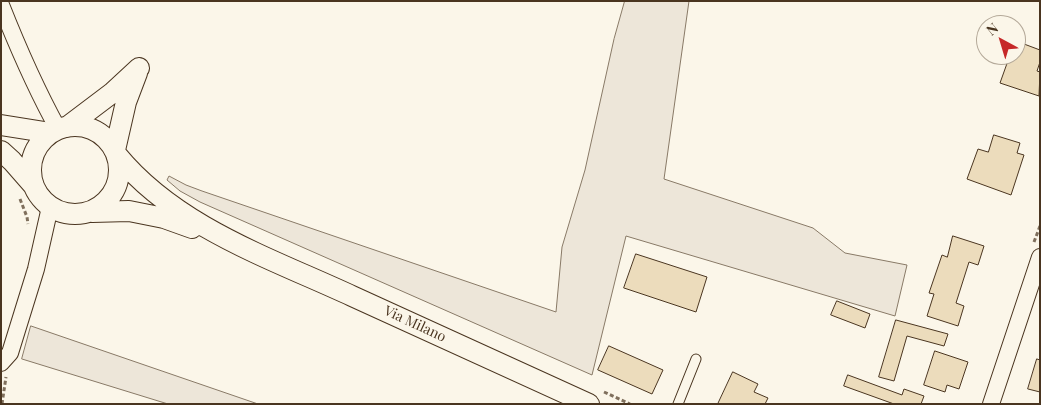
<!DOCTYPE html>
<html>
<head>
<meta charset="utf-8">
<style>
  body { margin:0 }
  #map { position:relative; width:1041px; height:405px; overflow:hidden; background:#fbf6e9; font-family:"Playfair Display",serif }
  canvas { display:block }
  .frame { position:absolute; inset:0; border:2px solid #4a3520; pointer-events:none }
  .north { position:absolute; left:976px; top:15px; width:50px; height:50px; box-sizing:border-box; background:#fbf6e9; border:1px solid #b4a999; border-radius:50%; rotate:321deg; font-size:14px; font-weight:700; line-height:20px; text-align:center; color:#4a3520 }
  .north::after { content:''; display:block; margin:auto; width:18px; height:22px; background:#c62828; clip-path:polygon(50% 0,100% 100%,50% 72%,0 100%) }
</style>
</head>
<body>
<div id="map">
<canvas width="1041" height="405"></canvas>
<div class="frame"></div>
<div class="north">N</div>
</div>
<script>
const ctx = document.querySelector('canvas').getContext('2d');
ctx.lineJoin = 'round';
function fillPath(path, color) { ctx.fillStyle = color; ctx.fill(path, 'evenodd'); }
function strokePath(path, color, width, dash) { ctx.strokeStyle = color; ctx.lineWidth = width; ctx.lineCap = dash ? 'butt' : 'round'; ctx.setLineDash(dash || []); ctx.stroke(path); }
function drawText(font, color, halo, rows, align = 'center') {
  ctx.font = font + ' "Playfair Display",serif'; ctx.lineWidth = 4; ctx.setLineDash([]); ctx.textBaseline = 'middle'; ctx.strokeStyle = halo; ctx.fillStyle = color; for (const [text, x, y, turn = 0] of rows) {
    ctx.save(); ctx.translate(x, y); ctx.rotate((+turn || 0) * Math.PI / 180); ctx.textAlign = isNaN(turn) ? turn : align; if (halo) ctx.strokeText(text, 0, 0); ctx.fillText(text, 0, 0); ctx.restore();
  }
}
const green = new Path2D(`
  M 625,1 L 689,1 L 664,179 L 813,228 L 845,253 L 907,265 L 895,316 L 626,236 L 592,375 L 200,202 L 180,191 L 167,180 L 169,176 L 186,185 L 202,191 L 556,312 L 562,247 L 585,170 L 614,39 Z
  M 31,326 L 258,404 L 168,404 L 22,359 Z`);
const building = new Path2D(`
  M 1016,41 L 1040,50 L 1040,62 L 1037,71 L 1040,72 L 1039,96 L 1000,83 L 1010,55 L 1016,55 Z
  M 994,135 L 1020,143 L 1017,153 L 1024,155 L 1011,195 L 967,179 L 978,149 L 988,152 Z
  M 953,236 L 984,246 L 978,265 L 969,262 L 956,303 L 964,306 L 958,326 L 927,316 L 934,294 L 929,293 L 942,255 L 947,257 Z
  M 636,254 L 707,277 L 696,312 L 624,288 Z
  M 837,301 L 870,314 L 865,328 L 831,315 Z
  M 896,320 L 948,334 L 944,346 L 907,336 L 894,381 L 879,377 Z
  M 609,346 L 663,370 L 652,394 L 598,370 Z
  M 935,351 L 968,362 L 959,389 L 947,385 L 945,392 L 924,385 Z
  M 1037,359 L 1040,360 L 1040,392 L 1028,389 Z
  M 733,372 L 758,384 L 754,392 L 768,398 L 765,404 L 718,404 Z
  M 848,375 L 902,395 L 904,389 L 924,396 L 921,404 L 894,404 L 844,386 Z`);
const path = new Path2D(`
  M 20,199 L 27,217 L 28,224
  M 1034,242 L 1040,226
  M 604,392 L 630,404
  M 2,404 L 6,377`);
const service = new Path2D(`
  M 678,404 L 696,359`);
const minor = new Path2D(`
  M 1,5 C 18,48 36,89 58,129
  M 1,363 L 10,353 L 36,269 L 50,207
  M 991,404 L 1040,257`);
const tertiary = new Path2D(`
  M 1,125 L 51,133
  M31 170a44 44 0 1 1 88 0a44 44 0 1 1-88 0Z
  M 67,127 L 112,93 L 139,68
  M 115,150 L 126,102 L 137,73
  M 1,151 L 12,161 L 33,185
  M 117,155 C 176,227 270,258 352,296 C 431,332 510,368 589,404
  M 92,212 L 129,211 L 164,218 L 192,228`);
const streetNames = [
  ["Via Milano",415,324,25]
];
fillPath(green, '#ede6d9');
strokePath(green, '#887966', 1);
fillPath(building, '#ecdcbc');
strokePath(building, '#4a3520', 1);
strokePath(service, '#4a3520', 11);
strokePath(minor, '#4a3520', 18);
strokePath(tertiary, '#4a3520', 22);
strokePath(path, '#7f6f5c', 3, [4, 2.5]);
strokePath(service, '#fbf6e9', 9);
strokePath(minor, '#fbf6e9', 16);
strokePath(tertiary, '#fbf6e9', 20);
drawText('14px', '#4a3520', '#fbf6e9', streetNames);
</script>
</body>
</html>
